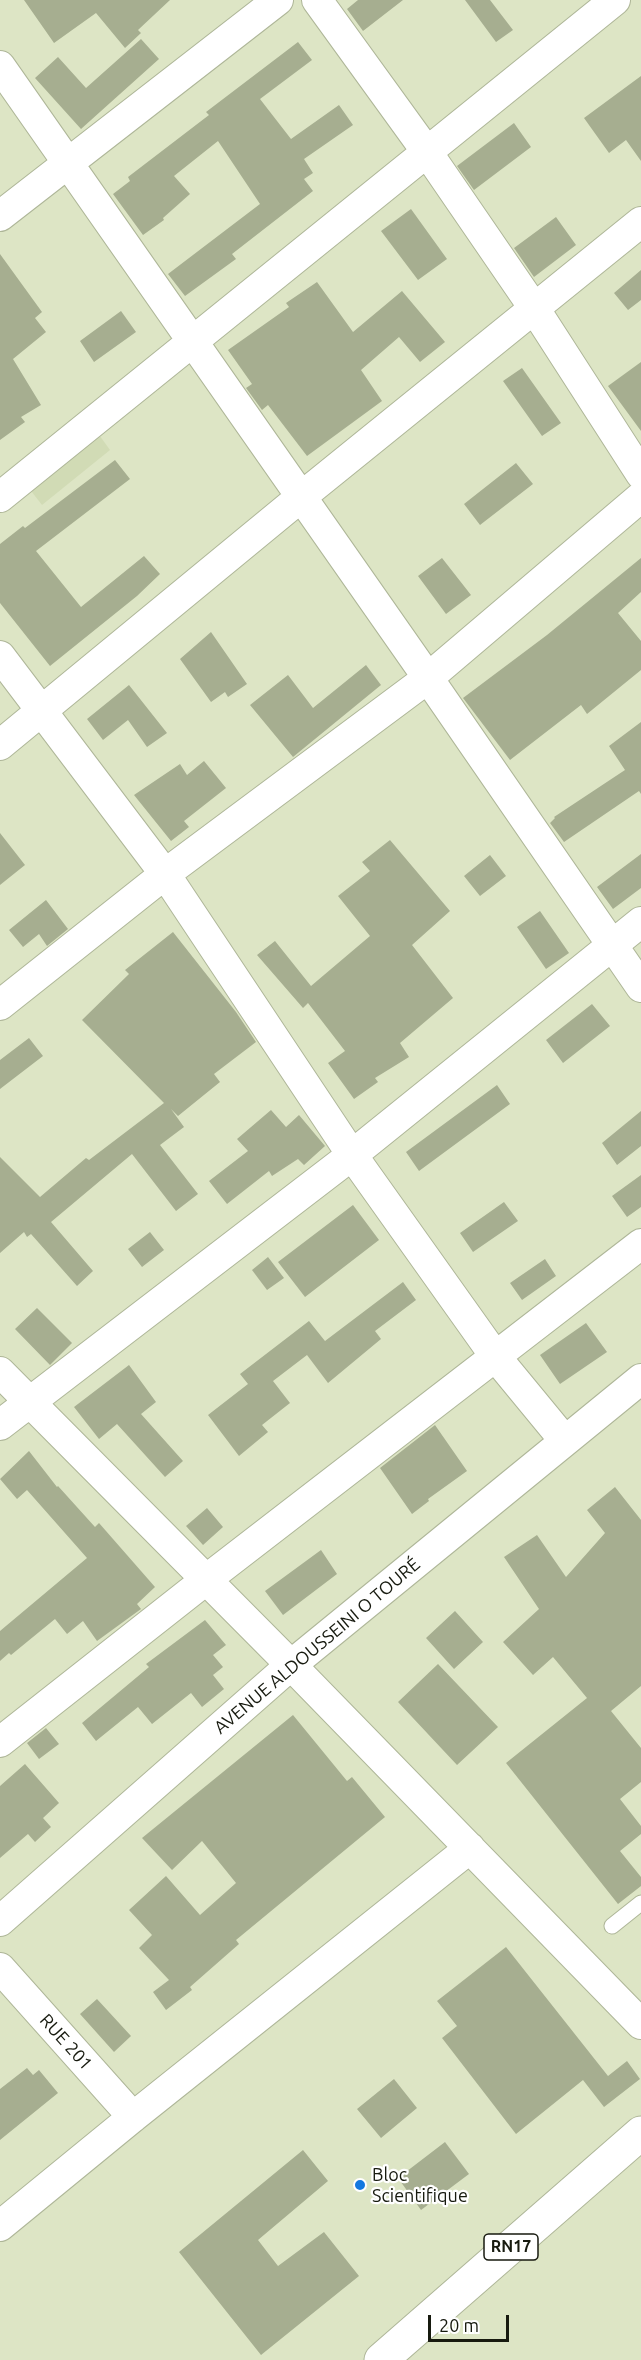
<!DOCTYPE html>
<html>
<head>
<meta charset="utf-8">
<style>
  body { margin:0 }
  #map { position:relative; width:641px; height:2360px; overflow:hidden; background:#dde5c5; font-family:Ubuntu,sans-serif }
  canvas { display:block }
  .scale { position:absolute; left:428px; top:2315px; width:81px; height:27px; box-sizing:border-box; border:3px solid #171a0f; border-top:0; padding-left:8px; font-size:18px; line-height:21px; white-space:nowrap; color:#171a0f; -webkit-text-stroke:4px #fff; paint-order:stroke }
</style>
</head>
<body>
<div id="map">
<canvas width="641" height="2360"></canvas>
<div class="scale">20 m</div>
</div>
<script>
const ctx = document.querySelector('canvas').getContext('2d');
ctx.lineJoin = 'round';
function fillPath(path, color) { ctx.fillStyle = color; ctx.fill(path, 'evenodd'); }
function strokePath(path, color, width, dash) { ctx.strokeStyle = color; ctx.lineWidth = width; ctx.lineCap = dash ? 'butt' : 'round'; ctx.setLineDash(dash || []); ctx.stroke(path); }
function drawText(font, color, halo, rows, align = 'center') {
  ctx.font = font + ' Ubuntu,sans-serif'; ctx.lineWidth = 4.5; ctx.setLineDash([]); ctx.textBaseline = 'middle'; ctx.strokeStyle = halo; ctx.fillStyle = color; for (const [text, x, y, turn = 0] of rows) {
    ctx.save(); ctx.translate(x, y); ctx.rotate((+turn || 0) * Math.PI / 180); ctx.textAlign = isNaN(turn) ? turn : align; if (halo) ctx.strokeText(text, 0, 0); ctx.fillText(text, 0, 0); ctx.restore();
  }
}
const built = new Path2D(`
  M 97,432 L 110,450 L 42,505 L 28,487 Z`);
const building = new Path2D(`
  M 24,0 L 170,0 L 138,30 L 141,33 L 125,48 L 96,13 L 54,43 Z
  M 358,0 L 403,0 L 363,31 L 347,9 Z
  M 465,0 L 490,0 L 513,30 L 496,42 Z
  M 141,39 L 159,59 L 81,129 L 35,78 L 58,57 L 86,88 Z
  M 298,42 L 312,60 L 260,99 L 291,139 L 339,105 L 353,125 L 304,159 L 313,173 L 304,179 L 313,191 L 232,254 L 236,259 L 185,296 L 168,274 L 260,204 L 218,141 L 174,176 L 190,194 L 163,218 L 164,220 L 143,235 L 113,194 L 130,181 L 128,177 L 209,115 L 206,112 Z
  M 641,76 L 641,161 L 626,140 L 609,153 L 584,118 Z
  M 514,123 L 531,147 L 474,190 L 457,166 Z
  M 411,209 L 447,259 L 418,280 L 381,231 Z
  M 556,217 L 576,245 L 534,277 L 514,248 Z
  M 0,254 L 42,312 L 35,318 L 46,332 L 13,359 L 41,405 L 21,417 L 25,422 L 0,440 Z
  M 641,270 L 641,300 L 628,310 L 614,293 Z
  M 317,282 L 353,332 L 402,291 L 445,342 L 420,362 L 399,337 L 361,370 L 382,401 L 307,456 L 268,405 L 262,410 L 246,388 L 252,384 L 228,350 L 289,307 L 286,303 Z
  M 121,311 L 136,332 L 94,362 L 80,341 Z
  M 641,362 L 641,431 L 608,386 Z
  M 522,368 L 561,423 L 542,436 L 503,381 Z
  M 115,460 L 130,479 L 36,551 L 81,607 L 144,556 L 160,574 L 137,596 L 50,666 L 0,603 L 0,544 L 23,526 L 25,528 Z
  M 516,463 L 533,484 L 480,525 L 464,504 Z
  M 442,558 L 471,595 L 446,614 L 418,576 Z
  M 641,558 L 641,592 L 618,613 L 641,641 L 641,670 L 587,714 L 581,705 L 510,760 L 463,698 L 547,635 Z
  M 211,632 L 247,684 L 228,697 L 225,692 L 211,702 L 180,659 Z
  M 366,665 L 381,685 L 293,757 L 250,705 L 288,675 L 313,708 Z
  M 129,685 L 167,733 L 147,747 L 128,720 L 103,740 L 87,719 Z
  M 641,722 L 641,794 L 639,791 L 564,842 L 550,823 L 555,818 L 554,817 L 625,770 L 609,746 Z
  M 204,761 L 226,788 L 184,821 L 189,827 L 171,841 L 134,795 L 180,764 L 187,775 Z
  M 0,833 L 25,865 L 0,885 Z
  M 390,840 L 450,911 L 412,945 L 453,998 L 400,1043 L 409,1057 L 375,1078 L 378,1082 L 354,1099 L 328,1063 L 345,1051 L 308,1003 L 303,1008 L 257,955 L 275,941 L 311,986 L 370,936 L 338,896 L 370,871 L 362,862 Z
  M 641,854 L 641,888 L 613,909 L 597,887 Z
  M 490,855 L 506,876 L 480,896 L 464,876 Z
  M 46,900 L 68,929 L 47,946 L 39,934 L 23,947 L 9,930 Z
  M 540,911 L 569,953 L 546,969 L 517,927 Z
  M 173,932 L 236,1012 L 256,1042 L 214,1074 L 220,1082 L 178,1116 L 171,1109 L 184,1127 L 160,1145 L 198,1194 L 176,1211 L 132,1154 L 51,1222 L 93,1271 L 77,1286 L 31,1234 L 27,1237 L 24,1232 L 0,1253 L 0,1157 L 40,1197 L 86,1158 L 89,1160 L 164,1103 L 82,1020 L 129,974 L 125,970 Z
  M 592,1004 L 610,1026 L 563,1063 L 546,1040 Z
  M 29,1038 L 43,1056 L 0,1089 L 0,1060 Z
  M 497,1085 L 510,1104 L 419,1171 L 406,1152 Z
  M 271,1110 L 286,1127 L 299,1115 L 325,1146 L 304,1165 L 298,1159 L 272,1176 L 269,1171 L 227,1204 L 209,1181 L 248,1151 L 237,1139 Z
  M 641,1111 L 641,1146 L 617,1165 L 602,1143 Z
  M 641,1175 L 641,1207 L 627,1217 L 612,1196 Z
  M 504,1202 L 518,1221 L 473,1252 L 460,1233 Z
  M 353,1205 L 379,1240 L 305,1297 L 278,1262 Z
  M 150,1232 L 164,1250 L 142,1267 L 128,1249 Z
  M 268,1257 L 284,1278 L 267,1290 L 252,1270 Z
  M 545,1259 L 556,1276 L 522,1300 L 510,1283 Z
  M 403,1282 L 416,1300 L 375,1331 L 381,1339 L 328,1383 L 307,1355 L 273,1381 L 290,1403 L 262,1425 L 268,1432 L 239,1456 L 208,1415 L 248,1384 L 240,1374 L 309,1321 L 325,1341 Z
  M 37,1308 L 72,1343 L 50,1365 L 15,1329 Z
  M 586,1323 L 607,1352 L 560,1384 L 540,1355 Z
  M 129,1365 L 156,1402 L 141,1414 L 183,1461 L 165,1477 L 117,1424 L 99,1439 L 74,1407 Z
  M 435,1425 L 467,1471 L 428,1499 L 429,1501 L 412,1514 L 380,1468 Z
  M 29,1451 L 57,1487 L 58,1486 L 95,1527 L 99,1523 L 155,1587 L 137,1604 L 141,1609 L 97,1641 L 83,1621 L 67,1634 L 55,1619 L 11,1655 L 9,1653 L 0,1661 L 0,1631 L 87,1558 L 27,1490 L 17,1499 L 0,1479 Z
  M 615,1487 L 641,1520 L 641,1686 L 611,1711 L 641,1748 L 641,1782 L 620,1799 L 641,1826 L 641,1834 L 620,1851 L 641,1877 L 641,1886 L 618,1904 L 506,1763 L 587,1698 L 553,1657 L 533,1675 L 503,1642 L 539,1609 L 504,1557 L 537,1535 L 566,1577 L 605,1533 L 587,1510 Z
  M 207,1508 L 223,1527 L 203,1545 L 186,1526 Z
  M 321,1550 L 337,1574 L 283,1615 L 265,1591 Z
  M 455,1611 L 483,1642 L 454,1669 L 426,1638 Z
  M 205,1620 L 226,1645 L 213,1655 L 223,1667 L 213,1675 L 224,1689 L 202,1707 L 191,1693 L 152,1724 L 138,1707 L 96,1741 L 82,1723 L 149,1667 L 146,1664 Z
  M 438,1664 L 498,1727 L 457,1765 L 398,1702 Z
  M 293,1715 L 347,1781 L 352,1777 L 385,1817 L 236,1940 L 239,1944 L 190,1987 L 192,1990 L 166,2010 L 153,1992 L 169,1980 L 139,1948 L 152,1935 L 129,1910 L 166,1876 L 200,1915 L 236,1883 L 202,1841 L 172,1870 L 142,1838 Z
  M 46,1728 L 59,1744 L 39,1759 L 27,1743 Z
  M 25,1764 L 59,1803 L 43,1818 L 51,1827 L 35,1842 L 28,1834 L 0,1858 L 0,1786 Z
  M 506,1947 L 608,2076 L 627,2061 L 640,2079 L 604,2107 L 583,2080 L 516,2134 L 442,2038 L 457,2026 L 437,2001 Z
  M 97,1999 L 131,2036 L 114,2052 L 80,2014 Z
  M 27,2068 L 33,2075 L 39,2070 L 58,2093 L 0,2140 L 0,2089 Z
  M 394,2079 L 417,2108 L 381,2138 L 357,2109 Z
  M 445,2142 L 469,2174 L 421,2210 L 398,2178 Z
  M 303,2150 L 328,2181 L 258,2240 L 278,2266 L 324,2232 L 359,2276 L 261,2355 L 179,2252 Z`);
const service = new Path2D(`
  M 612,1926 L 641,1903`);
const minor = new Path2D(`
  M 317,0 L 427,152 L 534,308 L 641,474
  M 0,66 L 428,678 L 641,987
  M 0,216 L 278,0
  M 0,497 L 615,0
  M 0,656 L 165,874 L 352,1155 L 495,1356 L 565,1441
  M 0,745 L 301,497 L 641,222
  M 0,1005 L 165,874 L 428,678 L 641,497
  M 0,1372 L 291,1665 L 641,2024
  M 0,1425 L 352,1155 L 641,922
  M 0,1742 L 207,1579 L 641,1244
  M 0,1921 L 291,1665 L 641,1379
  M 0,1968 L 133,2117
  M 0,2226 L 133,2117 L 470,1848`);
const primary = new Path2D(`
  M 381,2360 L 641,2133`);
const markers = [
  [360,2185,6,"#1378e0"]
];
const shields = [
  [511,2247,54]
];
const shieldNames = [
  ["RN17",511,2247]
];
const streetNames = [
  ["AVENUE ALDOUSSEINI O TOURÉ",317,1646,-40],
  ["RUE 201",66,2042,48]
];
const poiNames = [
  ["Bloc",372,2175],
  ["Scientifique",372,2196]
];
fillPath(built, '#d1dbb5');
fillPath(building, '#a6ae90');
strokePath(service, '#aeb698', 17);
strokePath(minor, '#aeb698', 32);
strokePath(primary, '#aeb698', 35);
strokePath(service, '#fff', 15);
strokePath(minor, '#fff', 30);
strokePath(primary, '#fff', 33);
for (const [x, y, r, color] of markers) { const dot = new Path2D(); dot.arc(x, y, r, 0, 2 * Math.PI); ctx.fillStyle = color; ctx.fill(dot); strokePath(dot, '#fff', 2); }
for (const [x, y, w] of shields) { const box = new Path2D(); box.roundRect(x - w / 2, y - 13, w, 26, 4.5); ctx.fillStyle = '#fff'; ctx.fill(box); strokePath(box, '#171a0f', 1.5); }
drawText('bold 16px', '#171a0f', null, shieldNames);
drawText('18px', '#171a0f', '#fff', streetNames);
drawText('18px', '#171a0f', '#fff', poiNames, 'left');
</script>
</body>
</html>
